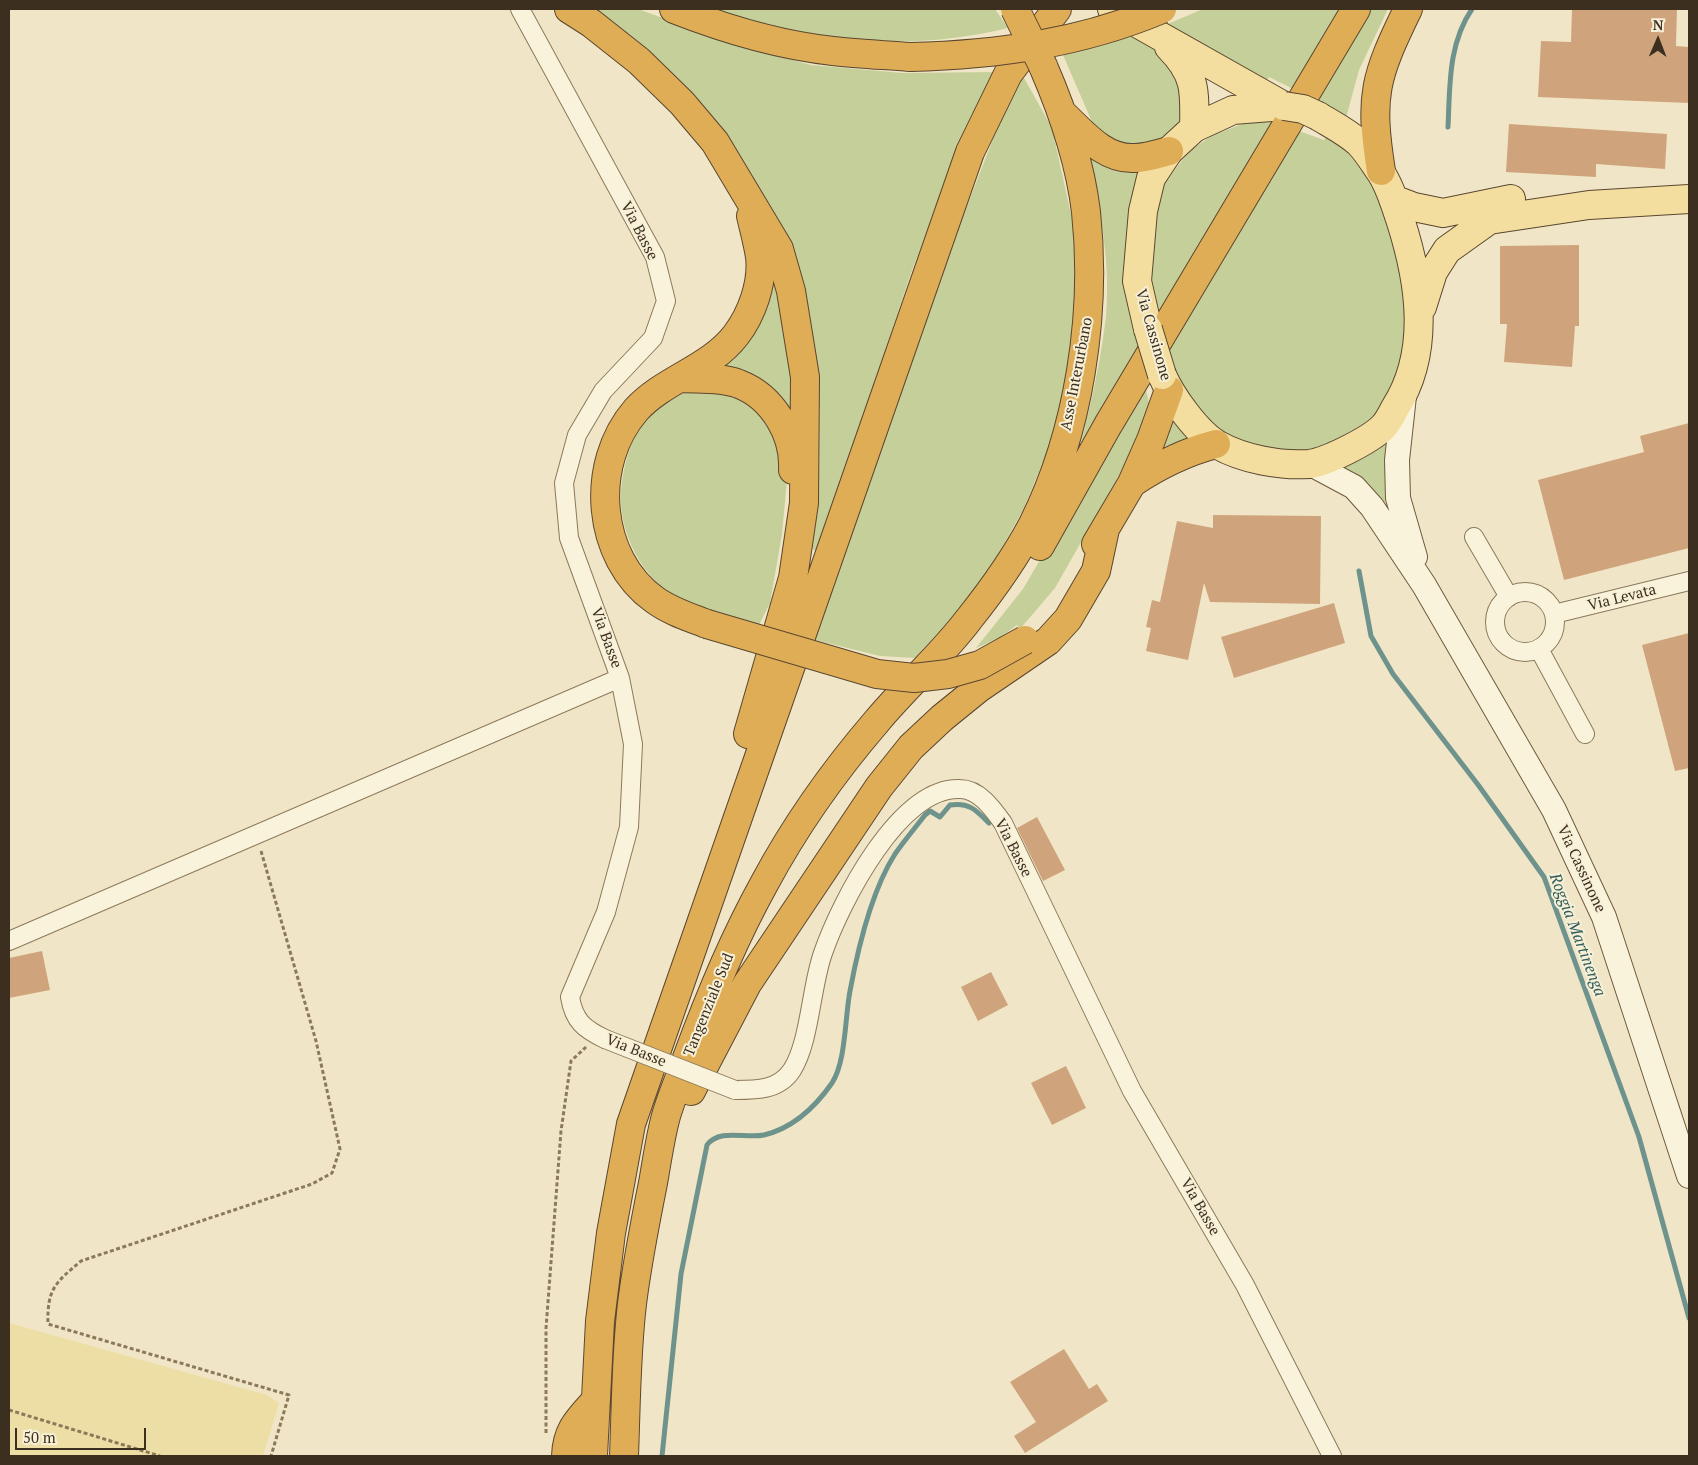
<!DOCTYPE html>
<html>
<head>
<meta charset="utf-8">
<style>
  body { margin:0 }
  #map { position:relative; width:1698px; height:1465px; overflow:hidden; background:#f0e6c7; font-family:"PT Serif",serif }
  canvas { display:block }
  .frame { position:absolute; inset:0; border:10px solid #3c2f1f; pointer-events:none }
  .north { position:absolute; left:1633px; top:15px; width:50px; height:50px; -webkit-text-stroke:4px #f7f0d7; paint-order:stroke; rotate:1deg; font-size:14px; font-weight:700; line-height:20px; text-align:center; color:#3c2f1f }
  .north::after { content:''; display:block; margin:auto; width:18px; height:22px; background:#3c2f1f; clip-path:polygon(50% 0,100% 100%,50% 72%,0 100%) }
  .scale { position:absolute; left:15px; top:1428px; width:131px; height:22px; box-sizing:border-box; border:2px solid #3c2f1f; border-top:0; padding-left:6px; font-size:15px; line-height:18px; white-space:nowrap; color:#3c2f1f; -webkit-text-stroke:4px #f7f0d7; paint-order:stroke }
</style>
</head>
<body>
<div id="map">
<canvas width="1698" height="1465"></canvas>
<div class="frame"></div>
<div class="north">N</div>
<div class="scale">50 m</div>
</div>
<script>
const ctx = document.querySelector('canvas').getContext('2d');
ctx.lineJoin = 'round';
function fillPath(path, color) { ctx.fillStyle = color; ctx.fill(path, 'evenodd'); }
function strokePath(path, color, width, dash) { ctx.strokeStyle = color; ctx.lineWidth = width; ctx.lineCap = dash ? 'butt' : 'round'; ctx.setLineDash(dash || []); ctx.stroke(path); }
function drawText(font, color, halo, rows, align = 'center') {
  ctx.font = font + ' "PT Serif",serif'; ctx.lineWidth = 4; ctx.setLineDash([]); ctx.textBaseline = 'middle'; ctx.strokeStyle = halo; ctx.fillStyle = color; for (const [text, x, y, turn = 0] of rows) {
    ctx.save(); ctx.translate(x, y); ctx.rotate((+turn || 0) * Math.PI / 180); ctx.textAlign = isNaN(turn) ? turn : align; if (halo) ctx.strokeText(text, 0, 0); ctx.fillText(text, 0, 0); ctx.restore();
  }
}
const green = new Path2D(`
  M 591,9 L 638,9 L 740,46 L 811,65 L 903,73 L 997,72 L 970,118 L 911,273 L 818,551 L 806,547 L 805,300 L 684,86 L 617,26 Z
  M 702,9 L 995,9 L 1008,28 C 931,47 849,45 772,28 C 749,23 726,15 702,9 Z
  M 1203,9 L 1346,9 L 1297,91 L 1269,77 L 1267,81 L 1163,26 Z
  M 1367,9 L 1388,9 L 1359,70 L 1346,118 L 1313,100 Z
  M 1131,36 L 1149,42 L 1190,84 L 1179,125 L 1162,139 L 1148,145 L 1130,146 L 1108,138 L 1092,122 L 1063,55 Z
  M 1023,76 L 1052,128 L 1072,219 L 1079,300 L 1059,423 L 1024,508 L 981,585 L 915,658 L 880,656 L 815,640 L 929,304 L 1005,108 Z
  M 1248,122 L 1277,122 L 1157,321 L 1145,273 L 1156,195 L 1189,151 L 1213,135 Z
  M 1296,130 L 1324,140 L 1327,135 C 1388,177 1409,269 1405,339 C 1405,348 1406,360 1404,369 C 1402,376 1396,383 1393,389 C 1386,401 1378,417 1366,425 C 1352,435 1331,446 1314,450 C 1287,457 1247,448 1223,433 C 1203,419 1190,399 1176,379 L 1179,377 L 1167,349 Z
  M 1087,149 L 1144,166 C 1123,236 1118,287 1142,357 L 1080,447 C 1091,404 1101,360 1106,316 C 1111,260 1099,203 1087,149 Z
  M 773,266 L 800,417 L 721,374 L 727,354 Z
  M 1144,382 L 1150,407 L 1148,424 L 1055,588 L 1020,629 L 1017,625 L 1001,637 L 976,648 L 1023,589 Z
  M 698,388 L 734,390 L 779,427 L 788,469 L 782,534 L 770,603 L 759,625 C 721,615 677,607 650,575 C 636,559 625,535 622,514 C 616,474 635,414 672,394 C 679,390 690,390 698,388 Z
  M 1170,404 L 1205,443 C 1186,442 1173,442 1155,451 Z
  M 1387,434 L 1385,504 L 1359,478 L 1338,465 Z`);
const sand = new Path2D(`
  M 9,1323 L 267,1395 L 279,1403 L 263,1456 L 9,1456 Z`);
const stream = new Path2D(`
  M 1448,127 C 1450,86 1448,44 1472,9
  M 1359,571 L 1371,636 L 1393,674 L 1479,786 L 1544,877 L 1639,1137 L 1689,1318
  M 662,1456 L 681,1274 L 707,1145 C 720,1128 746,1139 764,1135 C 793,1128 816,1106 832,1083 C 846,1062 845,1016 850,991 C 858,948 872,890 895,854 C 904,841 915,828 925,815 L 930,811 L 940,817 L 950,805 C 969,802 976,810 989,823`);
const building = new Path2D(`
  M 1572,9 L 1677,9 L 1676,46 L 1689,47 L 1689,103 L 1538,97 L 1541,41 L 1571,42 Z
  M 1509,124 L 1667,134 L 1665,169 L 1596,164 L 1596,177 L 1506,172 Z
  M 1579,245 L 1579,326 L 1575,326 L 1572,367 L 1504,362 L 1507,324 L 1500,324 L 1500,246 Z
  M 1689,423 L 1689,548 L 1564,580 L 1538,480 L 1644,452 L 1640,436 Z
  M 1213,515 L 1321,516 L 1320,604 L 1210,602 L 1204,583 L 1188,660 L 1146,651 L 1151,628 L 1146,627 L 1152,600 L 1160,602 L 1177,521 L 1213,528 Z
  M 1334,603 L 1345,643 L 1234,678 L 1221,637 Z
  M 1689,633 L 1689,768 L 1675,771 L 1642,645 Z
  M 1037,817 L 1065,870 L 1043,881 L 1017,828 Z
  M 42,951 L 50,990 L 9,998 L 9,958 Z
  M 991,972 L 1008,1005 L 978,1021 L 961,987 Z
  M 1066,1066 L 1086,1108 L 1052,1125 L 1031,1083 Z
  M 1064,1349 L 1089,1389 L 1097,1384 L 1108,1401 L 1025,1453 L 1014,1436 L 1036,1422 L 1010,1382 Z`);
const path = new Path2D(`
  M 261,851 L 316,1041 L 340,1149 L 332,1173 L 312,1184 L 81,1261 C 55,1283 47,1289 48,1324 L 289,1395 L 271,1456
  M 9,1410 L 160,1456
  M 546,1433 L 546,1328 L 561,1131 L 571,1061 L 586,1047`);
const street = new Path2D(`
  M 520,9 L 655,257 L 666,301 L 653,338 L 603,391 L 577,435 L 564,483 L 569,538 L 620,678 L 633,744 L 629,827 L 606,912 L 570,997 C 574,1021 584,1029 605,1039
  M 1474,537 L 1509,597
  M1495 622a30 30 0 1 1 60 0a30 30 0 1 1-60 0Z
  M 1554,614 L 1689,581
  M 1539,649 L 1585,734
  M 9,941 L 620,678
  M 735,1090 C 757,1090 779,1090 792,1070 C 810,1042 811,986 823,953 C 840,904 899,786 960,789 C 979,789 993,809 1003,823 L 1132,1091 L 1245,1285 L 1332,1456`);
const secondary = new Path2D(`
  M 1404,396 L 1397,460 L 1398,498 L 1415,557
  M 1311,464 L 1354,487 L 1372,507 L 1424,585 L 1554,810 L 1604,917 L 1689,1176`);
const primary = new Path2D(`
  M 1112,9 L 1284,106
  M 1169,47 C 1196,74 1195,91 1194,128
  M 1393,199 L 1414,207 L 1443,213 L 1511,199
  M 1422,307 L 1433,272 L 1447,250 L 1489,220 L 1589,205 L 1689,199
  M 1148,329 L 1137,281 L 1143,211 L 1151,178 L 1169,151 L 1194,128 L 1233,110 L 1284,106
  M 1162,375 C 1171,396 1197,433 1218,445 C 1243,459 1280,466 1309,464 C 1327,462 1370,440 1383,427 C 1388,422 1392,414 1395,408 C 1431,352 1420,282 1401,222 C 1395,205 1390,185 1379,170 C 1373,161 1366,150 1359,143 C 1347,132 1331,124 1318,116`);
const highway = new Path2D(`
  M 569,9 L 591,23 L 639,61 L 682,103 L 715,142 L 779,249 L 791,291 L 805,377 L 804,503 L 793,578 L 748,734
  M 674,9 C 725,29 778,45 833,51 C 859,54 885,55 910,57
  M 1064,115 C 1084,134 1105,160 1135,158 C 1146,158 1158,154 1169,151
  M 1381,171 C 1369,95 1375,77 1408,9
  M 682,378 C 700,379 722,377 739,384 C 773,397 795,435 793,470
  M 1132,483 C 1159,465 1185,452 1216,444
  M 1096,544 L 1132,483 L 1151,440 L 1169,390
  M 1040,546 L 1108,425 L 1356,9
  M 707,624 C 689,617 670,611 655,600 C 596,558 589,464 636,410 C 664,379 710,369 736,335 C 752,314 763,283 760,257 C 758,243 754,229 751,216
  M 691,1091 L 747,984 L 879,787 L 911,747 L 942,718 L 979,688 L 1048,641 L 1068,619 L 1096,571 L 1105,529
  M 566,1456 C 567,1429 579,1419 596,1400
  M 593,1456 L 600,1321 L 611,1233 L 631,1124 L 970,152 L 1008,74 L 1057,9
  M 624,1456 C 626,1406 626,1354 632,1304 C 637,1263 645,1223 653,1183 C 657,1161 660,1138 666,1116 C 672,1096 680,1077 687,1058 C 709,998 733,940 764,884 C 795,826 834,771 877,721 C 906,686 942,655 969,619 C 993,589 1015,558 1033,524 C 1079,432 1097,314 1086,212 C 1080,161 1063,112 1043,66`);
const streetBridge = new Path2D(`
  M 605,1039 L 735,1090`);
const primaryBridge = new Path2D(`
  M 1284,106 L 1303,109 L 1318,116
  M 1148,329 L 1162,375`);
const highwayBridge = new Path2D(`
  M 1015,9 L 1043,66
  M 910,57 C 997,55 1081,43 1162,9
  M 707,624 L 877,674 L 914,678 L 948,674 L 980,665 L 1025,640`);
const streetNames = [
  ["Via Basse",639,231,63],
  ["Via Cassinone",1153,335,74],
  ["Asse Interurbano",1077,374,-79],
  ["Via Levata",1622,598,-14],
  ["Via Basse",606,638,70],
  ["Via Basse",1013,848,63],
  ["Via Cassinone",1581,869,65],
  ["Tangenziale Sud",709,1005,-68],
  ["Via Basse",636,1051,22],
  ["Via Basse",1200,1207,60]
];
const waterNames = [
  ["Roggia Martinenga",1577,935,69]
];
fillPath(green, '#c5cf9a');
fillPath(sand, '#ecdea4');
strokePath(stream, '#6e938c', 5);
fillPath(building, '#cfa47c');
strokePath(street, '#8c795b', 20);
strokePath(secondary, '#6e5a3e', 26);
strokePath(primary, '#5a462f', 30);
strokePath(highway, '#5a462f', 30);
strokePath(path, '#8c795b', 3, [4, 2.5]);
strokePath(street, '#faf3db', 18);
strokePath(secondary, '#faf3db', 24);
strokePath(primary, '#f3de9f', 28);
strokePath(highway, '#e0ad57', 28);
strokePath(streetBridge, '#8c795b', 20, []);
strokePath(primaryBridge, '#5a462f', 30, []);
strokePath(highwayBridge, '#5a462f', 30, []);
strokePath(streetBridge, '#faf3db', 18);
strokePath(primaryBridge, '#f3de9f', 28);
strokePath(highwayBridge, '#e0ad57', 28);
drawText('15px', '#3c2f1f', '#f7f0d7', streetNames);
drawText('italic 16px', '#2e5c5c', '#f7f0d7', waterNames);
</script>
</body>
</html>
